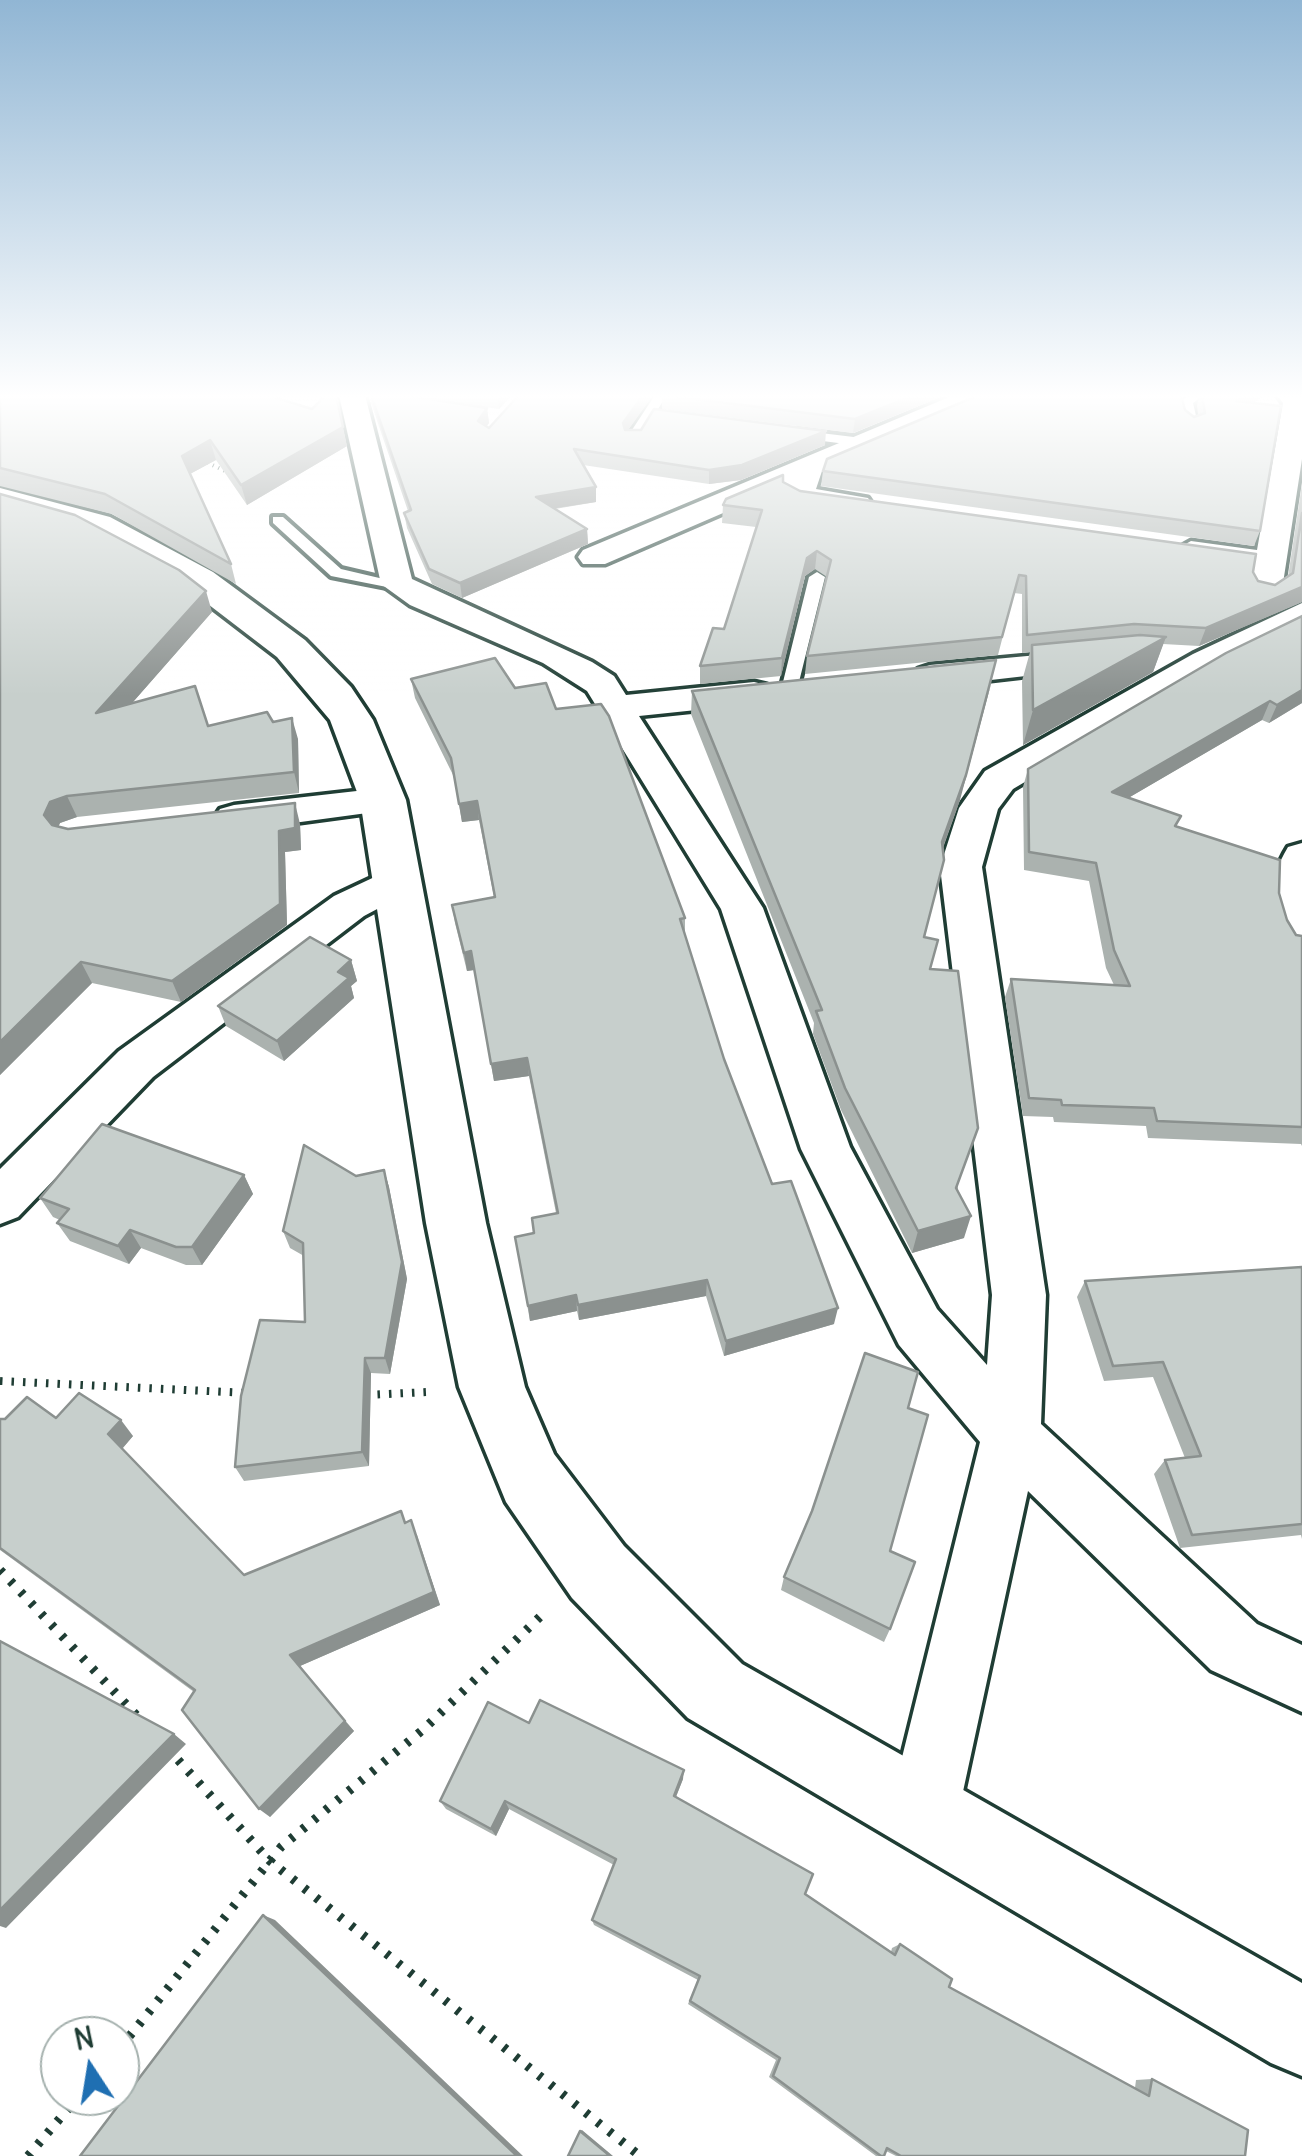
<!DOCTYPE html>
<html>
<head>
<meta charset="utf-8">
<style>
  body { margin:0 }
  #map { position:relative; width:1302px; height:2156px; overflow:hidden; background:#fff; font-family:Delius,sans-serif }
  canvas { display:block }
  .north { position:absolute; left:40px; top:2016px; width:100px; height:100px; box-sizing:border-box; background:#fff; border:2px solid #a5b1ae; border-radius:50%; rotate:348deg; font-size:28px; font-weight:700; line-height:40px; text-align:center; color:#1f3d34 }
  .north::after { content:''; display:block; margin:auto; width:35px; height:45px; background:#1f6fb2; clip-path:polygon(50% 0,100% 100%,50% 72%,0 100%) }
</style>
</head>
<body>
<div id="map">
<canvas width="1302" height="2156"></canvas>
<div class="north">N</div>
</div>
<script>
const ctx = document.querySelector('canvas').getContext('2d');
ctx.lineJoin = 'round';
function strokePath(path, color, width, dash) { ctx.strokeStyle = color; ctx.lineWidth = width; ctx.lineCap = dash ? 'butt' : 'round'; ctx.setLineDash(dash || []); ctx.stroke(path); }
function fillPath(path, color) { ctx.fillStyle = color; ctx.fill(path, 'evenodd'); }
const pathFar2 = new Path2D(`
  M 202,460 L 227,472`);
const pathFar1 = new Path2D(`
  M 0,1381 L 248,1393
  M 366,1395 L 428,1392`);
const path = new Path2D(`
  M 0,1570 L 139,1718
  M 168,1749 L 270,1861 L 640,2156
  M 120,2048 L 281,1847 L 425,1728 L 545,1612
  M 28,2156 L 79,2096`);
const service = new Path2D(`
  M 655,395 L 666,396 L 638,442 L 628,442 L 626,439 Z
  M 1190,395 L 1204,395 L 1193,403 L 1198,424 L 1191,428 L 1184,424 L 1180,402 Z
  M 796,430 L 862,438 L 869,442 L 862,446 L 791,437 L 791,431 Z
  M 273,517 L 283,517 L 341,569 L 405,584 L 397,589 L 331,576 L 273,523 Z
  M 817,572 L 825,577 L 797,690 L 795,694 L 783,694 L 781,690 L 809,577 Z`);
const minor = new Path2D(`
  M 339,395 L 365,395 L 412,579 L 592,662 L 614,676 L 626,695 L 754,682 L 767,685 L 772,693 L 767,701 L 754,704 L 639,716 L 763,908 L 850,1147 L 937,1309 L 987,1365 L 992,1295 L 940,867 L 959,808 L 985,771 L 1193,654 L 1302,603 L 1302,626 L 1217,668 L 1013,789 L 998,809 L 982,867 L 1046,1295 L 1041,1424 L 1257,1624 L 1302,1645 L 1302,1712 L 1211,1670 L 1028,1491 L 959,1810 L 949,1835 L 924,1845 L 899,1835 L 889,1810 L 980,1442 L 899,1345 L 801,1149 L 721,909 L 587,691 L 543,663 L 410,605 L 381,584 Z
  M 954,395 L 989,395 L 985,401 L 822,471 L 816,489 L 868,498 L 872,504 L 868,510 L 857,513 L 788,502 L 784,496 L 788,485 L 605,564 L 583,564 L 578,557 L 583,550 Z
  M 1277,395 L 1302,395 L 1302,459 L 1282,590 L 1266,600 L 1250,590 L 1254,568 L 1191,559 L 1175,550 L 1191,541 L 1257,550 L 1283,403 Z
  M 1092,650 L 1104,653 L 1109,660 L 1104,667 L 930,687 L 918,683 L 912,676 L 918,669 L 930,665 Z
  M 383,788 L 397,791 L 403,800 L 397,809 L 234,831 L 220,827 L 214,818 L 220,809 L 234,805 Z
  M 1302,843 L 1302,953 L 1287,949 C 1267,916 1267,881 1288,847 Z
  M 398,866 L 413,870 L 419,880 L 413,890 L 364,916 L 153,1077 L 18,1217 L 0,1224 L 0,1169 L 119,1051 L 334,896 Z`);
const tertiary = new Path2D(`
  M 0,488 L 110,517 L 213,572 L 305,640 L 351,687 L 373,720 L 406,800 L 486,1223 L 525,1387 L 554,1454 L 624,1546 L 742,1664 L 1302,1983 L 1302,2076 L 1271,2063 L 688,1718 L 572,1598 L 506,1502 L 459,1387 L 426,1223 L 360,800 L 330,720 L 277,657 L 187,588 L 84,532 L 0,508 Z`);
const wall = new Path2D(`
  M 0,395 L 347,446 L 247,505 L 216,460 L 190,474 L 231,564 L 236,584 L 112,514 L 0,486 Z
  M 370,395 L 512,395 L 499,409 L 470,405 L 487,408 L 489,423 L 486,426 L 489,428 L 518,396 L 515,395 L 653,395 L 628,430 L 825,445 L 741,480 L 709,484 L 583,465 L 596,487 L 596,502 L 555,509 L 587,529 L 588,544 L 462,598 L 432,584 L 407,528 L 404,513 L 408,511 L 371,403 Z
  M 662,395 L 945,395 L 853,433 L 662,409 Z
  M 1200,395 L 1266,395 L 1252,403 L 1260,531 L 1254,546 L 821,486 L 823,471 L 1185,410 L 1194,417 L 1198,415 L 1197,405 Z
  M 783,482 L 800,491 L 1253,572 L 1258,581 L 1275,585 L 1288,577 L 1302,484 L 1302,602 L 1199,646 L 1163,644 L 1153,672 L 1023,745 L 1022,681 L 1030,652 L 1022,653 L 1022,594 L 1014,593 L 998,655 L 805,674 L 807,656 L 827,577 L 815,569 L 805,576 L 781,676 L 700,684 L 700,666 L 724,629 L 756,527 L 722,523 L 723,505 Z
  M 0,494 L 212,612 L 132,703 L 208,726 L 273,722 L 298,739 L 299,793 L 77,817 L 60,823 L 58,827 L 68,829 L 300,824 L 301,850 L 285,852 L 287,925 L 181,1002 L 92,983 L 0,1075 Z
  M 1302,616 L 1302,703 L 1269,723 L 1262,720 L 1128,798 L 1181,816 L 1176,827 L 1279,893 L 1287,920 L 1296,935 L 1302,936 L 1302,1146 L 1301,1144 L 1148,1138 L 1146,1126 L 1054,1122 L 1053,1117 L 1023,1116 L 1005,997 L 1011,979 L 1114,985 L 1106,968 L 1089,881 L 1024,870 L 1023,787 L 1028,769 Z
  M 411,679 L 515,688 L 556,709 L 685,918 L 685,934 L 724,1059 L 772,1184 L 834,1324 L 724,1356 L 706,1296 L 579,1320 L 577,1311 L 530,1321 L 515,1237 L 534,1233 L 556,1213 L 529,1076 L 494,1081 L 474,970 L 467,971 L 455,923 L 452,905 L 494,897 L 479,820 L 462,822 L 454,777 L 415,698 Z
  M 692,691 L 960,800 L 943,848 L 925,937 L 931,969 L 964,1238 L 912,1253 L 841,1110 L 813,1034 L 814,1023 L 691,714 Z
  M 351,960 L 357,981 L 351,986 L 354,998 L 284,1061 L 226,1026 L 218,1006 Z
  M 384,1170 L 389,1187 L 407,1279 L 390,1374 L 371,1373 L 369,1466 L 244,1481 L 235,1467 L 305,1322 L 304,1256 L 290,1248 L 283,1231 L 356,1176 Z
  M 244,1175 L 253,1194 L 202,1265 L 186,1265 L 141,1248 L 129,1264 L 70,1241 L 57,1223 L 60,1220 L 53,1217 L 40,1198 Z
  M 1302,1267 L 1302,1539 L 1301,1535 L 1180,1548 L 1154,1474 L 1165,1460 L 1185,1458 L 1153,1377 L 1104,1381 L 1077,1297 L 1085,1281 Z
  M 908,1408 L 890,1551 L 890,1629 L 884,1642 L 781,1590 L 784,1577 Z
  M 56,1418 L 133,1436 L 122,1449 L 244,1575 L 406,1522 L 417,1535 L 440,1605 L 300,1666 L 354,1731 L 270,1817 L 194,1692 L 0,1550 L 0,1419 Z
  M 529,1723 L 683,1779 L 676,1797 L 805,1894 L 891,1952 L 892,1948 L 900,1944 L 949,1987 L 1135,2088 L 1136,2080 L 1152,2079 L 1245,2156 L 896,2156 L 886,2151 L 884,2156 L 876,2156 L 769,2077 L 776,2060 L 688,2004 L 698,1980 L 594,1925 L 592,1920 L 614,1865 L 509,1809 L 496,1836 L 446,1809 L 440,1801 Z`);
const shadedWall = new Path2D(`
  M 498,395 L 512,395 L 499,409 Z
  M 643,395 L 653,395 L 623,437 L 623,423 Z
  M 914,395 L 945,395 L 853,433 L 855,419 Z
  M 1248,395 L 1266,395 L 1232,416 L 1236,401 Z
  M 487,408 L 489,423 L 479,436 L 478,421 Z
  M 343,427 L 347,446 L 247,505 L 241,485 Z
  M 826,431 L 825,445 L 741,480 L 709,484 L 709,470 Z
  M 210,440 L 216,460 L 188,475 L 182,456 Z
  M 596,487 L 596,502 L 537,511 L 536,497 Z
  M 587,529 L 588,544 L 462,598 L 460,583 Z
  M 817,551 L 815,569 L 805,576 L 781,676 L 782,658 L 807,558 Z
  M 1302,587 L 1302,602 L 1199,646 L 1206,628 Z
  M 206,591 L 212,612 L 105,734 L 96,713 Z
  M 1166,637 L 1153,672 L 1023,745 L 1033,710 Z
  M 991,684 L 960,800 L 936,866 L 942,842 Z
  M 1302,690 L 1302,703 L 1269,723 L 1277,705 Z
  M 1270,701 L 1262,720 L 1106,811 L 1112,792 Z
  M 292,718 L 298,739 L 299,793 L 294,772 Z
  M 67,796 L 77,817 L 60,823 L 54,836 L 44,815 L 50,802 Z
  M 477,801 L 479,820 L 462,822 L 459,804 Z
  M 295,803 L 300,824 L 301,850 L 285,852 L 287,925 L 181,1002 L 172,981 L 279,831 Z
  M 471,951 L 474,970 L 467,971 L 464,953 Z
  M 351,960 L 357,981 L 351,986 L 354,998 L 284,1061 L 277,1041 L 338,972 Z
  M 81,962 L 92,983 L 0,1075 L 0,1042 Z
  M 527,1058 L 529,1076 L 494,1081 L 491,1064 Z
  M 384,1170 L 389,1187 L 407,1279 L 390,1374 L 385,1358 Z
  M 244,1175 L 253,1194 L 202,1265 L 192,1247 Z
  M 971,1216 L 964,1238 L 912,1253 L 918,1231 Z
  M 130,1230 L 141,1248 L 129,1264 L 118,1246 Z
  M 707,1280 L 706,1296 L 579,1320 L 578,1305 Z
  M 576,1295 L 577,1311 L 530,1321 L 528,1306 Z
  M 838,1308 L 834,1324 L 724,1356 L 726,1341 Z
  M 365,1358 L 371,1373 L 369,1466 L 362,1452 Z
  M 121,1420 L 133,1436 L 121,1450 L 108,1434 Z
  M 411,1520 L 440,1605 L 300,1666 L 290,1655 Z
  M 345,1721 L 354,1731 L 270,1817 L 259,1809 Z
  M 174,1734 L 186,1744 L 6,1928 L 0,1926 L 0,1910 Z
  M 684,1770 L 683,1779 L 673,1804 L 674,1796 Z
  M 505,1801 L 509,1809 L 496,1836 L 491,1829 Z
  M 263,1915 L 275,1920 L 523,2156 L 517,2156 Z
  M 582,2130 L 613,2156 L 610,2156 L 580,2131 Z`);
const building = new Path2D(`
  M 0,395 L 267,395 L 312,409 L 326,395 L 336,395 L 343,427 L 241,485 L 210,440 L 182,456 L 231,564 L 105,494 L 0,468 Z
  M 371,395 L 403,395 L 487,408 L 478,421 L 489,428 L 519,395 L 643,395 L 623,423 L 625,430 L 641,430 L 654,409 L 826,431 L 742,465 L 709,470 L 574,449 L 596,487 L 536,497 L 587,529 L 460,583 L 429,569 L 404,513 L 411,510 Z
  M 662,395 L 914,395 L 855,419 Z
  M 979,395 L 1181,395 L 1185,410 L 1194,417 L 1205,413 L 1202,395 L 1248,395 L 1236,401 L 1281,406 L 1260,531 L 823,471 L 827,459 Z
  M 783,475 L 783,482 L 800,491 L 1256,554 L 1253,572 L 1258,581 L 1275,585 L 1293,573 L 1302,513 L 1302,587 L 1206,628 L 1134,624 L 1027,635 L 1026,576 L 1019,575 L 1002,637 L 807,656 L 831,560 L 817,551 L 807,558 L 782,658 L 700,666 L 713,628 L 724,629 L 762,510 L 723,505 L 726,499 Z
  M 0,494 L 75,515 L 179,570 L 206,591 L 96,713 L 195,686 L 208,726 L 267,712 L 273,722 L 292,718 L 294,772 L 67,796 L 50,802 L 44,815 L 52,825 L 68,829 L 295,803 L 295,828 L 279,831 L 280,904 L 172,981 L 81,962 L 0,1042 Z
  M 1302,616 L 1302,690 L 1277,705 L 1270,701 L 1112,792 L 1181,816 L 1175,826 L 1280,860 L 1279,893 L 1287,920 L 1296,935 L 1302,936 L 1302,1127 L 1157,1121 L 1154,1108 L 1062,1105 L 1061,1100 L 1029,1098 L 1011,979 L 1130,986 L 1114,950 L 1096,863 L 1029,852 L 1028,769 L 1226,653 Z
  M 1140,635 L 1166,637 L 1033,710 L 1032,645 Z
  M 495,658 L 515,688 L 546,683 L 556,709 L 601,704 L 609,716 L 685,918 L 680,919 L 724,1059 L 772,1184 L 791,1181 L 838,1308 L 726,1341 L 707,1280 L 578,1305 L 576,1295 L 528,1306 L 515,1237 L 534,1233 L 532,1218 L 558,1213 L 527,1058 L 491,1064 L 471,951 L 464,953 L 452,905 L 495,897 L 477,801 L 459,804 L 451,758 L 411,679 Z
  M 996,660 L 966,775 L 942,842 L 944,860 L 924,937 L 938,940 L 930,969 L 958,971 L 978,1128 L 956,1188 L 971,1216 L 918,1231 L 845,1088 L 816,1011 L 822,1010 L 692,691 Z
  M 310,937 L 351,960 L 338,972 L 349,978 L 277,1041 L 218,1006 Z
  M 102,1124 L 244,1175 L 192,1247 L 176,1247 L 130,1230 L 118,1246 L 57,1223 L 69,1209 L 40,1198 Z
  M 304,1145 L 356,1176 L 384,1170 L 402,1262 L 385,1358 L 365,1358 L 362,1452 L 235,1467 L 241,1396 L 260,1320 L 305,1322 L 303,1243 L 283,1231 Z
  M 1302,1267 L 1302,1524 L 1192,1535 L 1165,1460 L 1201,1456 L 1163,1362 L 1113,1366 L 1085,1281 Z
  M 865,1353 L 918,1372 L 908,1408 L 928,1415 L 890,1551 L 915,1562 L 890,1629 L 784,1577 L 812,1511 Z
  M 79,1393 L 121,1420 L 108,1434 L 244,1575 L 401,1511 L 405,1523 L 411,1520 L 434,1592 L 290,1655 L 345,1721 L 259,1809 L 182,1710 L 195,1690 L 0,1548 L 0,1419 L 5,1419 L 27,1397 L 56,1418 Z
  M 0,1641 L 174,1734 L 0,1910 Z
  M 540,1700 L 684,1770 L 674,1796 L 813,1874 L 805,1894 L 895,1955 L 900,1944 L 952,1979 L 949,1987 L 1149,2096 L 1152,2079 L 1248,2130 L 1245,2156 L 901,2156 L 887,2148 L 884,2156 L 881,2156 L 773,2076 L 780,2058 L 690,2001 L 700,1976 L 592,1920 L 616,1859 L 505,1801 L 491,1829 L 440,1801 L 488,1702 L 529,1723 Z
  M 263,1915 L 517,2156 L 80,2156 Z
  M 580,2131 L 610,2156 L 568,2156 Z`);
strokePath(service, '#1f3d34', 8);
strokePath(minor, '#1f3d34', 7);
strokePath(tertiary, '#1f3d34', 7);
strokePath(pathFar2, '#1f3d34', 4, [1, 5]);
strokePath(pathFar1, '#1f3d34', 8, [2.5, 9]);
strokePath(path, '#1f3d34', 9, [4, 11]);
fillPath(service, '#fff');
fillPath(minor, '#fff');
fillPath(tertiary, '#fff');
fillPath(wall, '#abb2af');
fillPath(shadedWall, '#8b918f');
fillPath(building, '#c7cfcc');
strokePath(building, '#8b918f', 2.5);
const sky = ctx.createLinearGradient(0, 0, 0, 696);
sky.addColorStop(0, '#91b6d4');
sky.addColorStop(0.57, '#fff');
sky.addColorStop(1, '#ffffff00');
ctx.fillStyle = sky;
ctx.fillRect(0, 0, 1302, 696);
</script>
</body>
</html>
